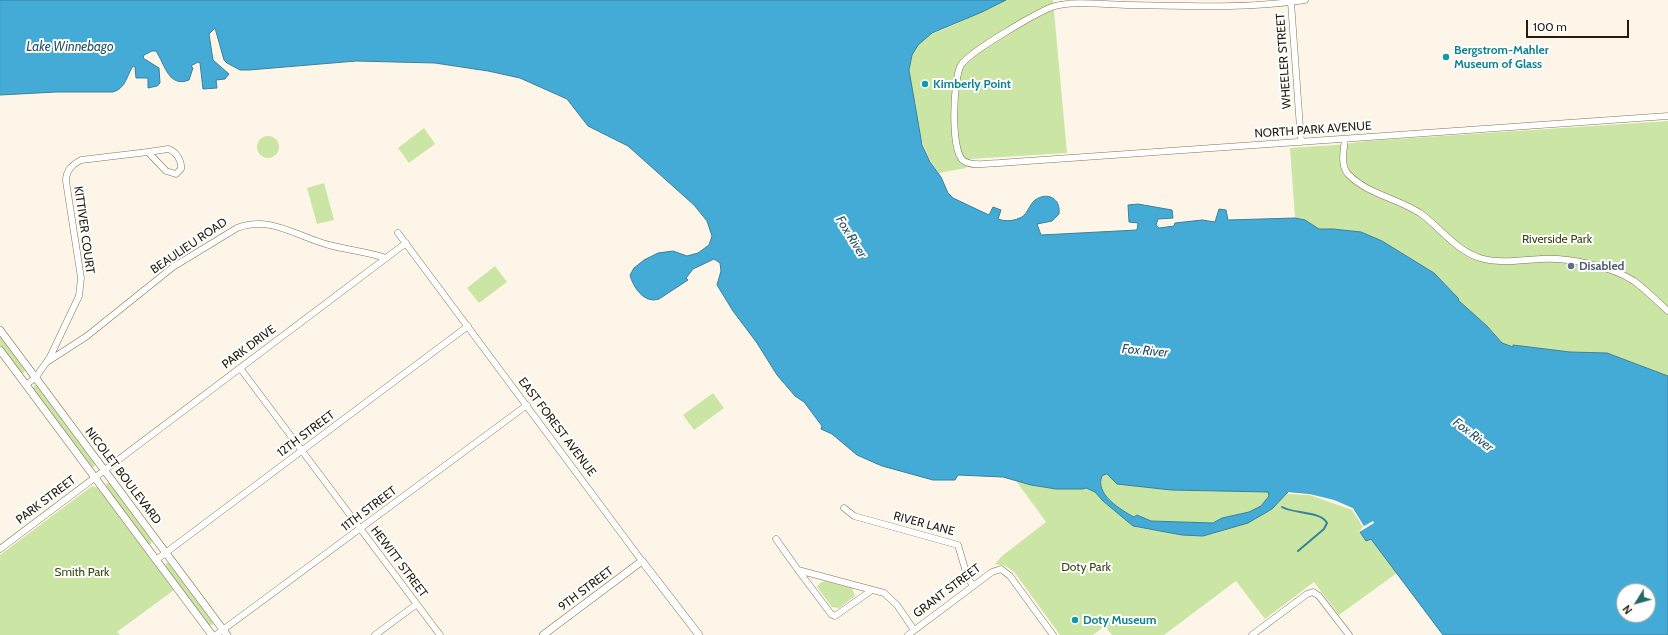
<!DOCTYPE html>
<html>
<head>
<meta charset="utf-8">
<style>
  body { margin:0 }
  #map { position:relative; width:1668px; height:635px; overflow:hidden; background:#fdf6e8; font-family:Cabin,sans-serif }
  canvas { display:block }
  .north { position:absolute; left:1616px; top:583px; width:40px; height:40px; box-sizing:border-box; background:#fff; border:1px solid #a7a59f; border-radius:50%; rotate:233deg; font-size:11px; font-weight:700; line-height:16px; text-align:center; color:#231d10 }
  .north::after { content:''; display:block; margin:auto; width:14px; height:18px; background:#216b64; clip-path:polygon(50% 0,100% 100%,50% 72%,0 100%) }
  .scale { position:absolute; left:1526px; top:20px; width:103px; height:18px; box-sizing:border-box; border:2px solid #231d10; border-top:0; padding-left:5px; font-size:12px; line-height:14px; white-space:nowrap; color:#231d10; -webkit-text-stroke:3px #fff; paint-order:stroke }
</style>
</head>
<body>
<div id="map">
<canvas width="1668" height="635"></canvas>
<div class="north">N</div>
<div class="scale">100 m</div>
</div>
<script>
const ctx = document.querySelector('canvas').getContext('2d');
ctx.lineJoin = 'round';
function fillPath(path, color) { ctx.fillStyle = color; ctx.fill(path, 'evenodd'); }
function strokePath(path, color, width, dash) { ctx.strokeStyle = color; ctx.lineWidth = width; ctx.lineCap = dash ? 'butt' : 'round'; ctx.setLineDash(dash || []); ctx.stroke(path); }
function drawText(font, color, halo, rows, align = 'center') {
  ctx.font = font + ' Cabin,sans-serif'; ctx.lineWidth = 4; ctx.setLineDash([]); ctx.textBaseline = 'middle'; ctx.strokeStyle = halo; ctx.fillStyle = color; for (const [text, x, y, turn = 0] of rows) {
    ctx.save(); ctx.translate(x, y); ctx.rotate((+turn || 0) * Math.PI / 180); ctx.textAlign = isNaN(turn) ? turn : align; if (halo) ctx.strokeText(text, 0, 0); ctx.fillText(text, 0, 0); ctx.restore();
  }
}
const green = new Path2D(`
  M 1006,0 L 1053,0 L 1067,153 L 970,159 L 966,168 L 939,173 C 923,153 918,131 915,106 C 912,90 906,70 912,54 C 919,35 940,32 956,24 C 973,15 989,8 1006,0 Z
  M 1668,121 L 1668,376 L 1607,353 L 1570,352 L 1513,345 L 1513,347 L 1502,343 L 1487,326 L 1458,300 L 1458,299 L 1434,273 L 1382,241 L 1361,232 L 1333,229 L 1319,229 L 1305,220 L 1295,218 L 1290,148 L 1336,145 L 1367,141 Z
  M 424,128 L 435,144 L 409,163 L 398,148 Z
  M257 147a11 11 0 1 1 22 0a11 11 0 1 1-22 0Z
  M 324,183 L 334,220 L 317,224 L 307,188 Z
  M 495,266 L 507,282 L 479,303 L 467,288 Z
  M 0,336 L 25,370 L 24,373 L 21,373 L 0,345 Z
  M 34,385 L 37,386 L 95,464 L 94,467 L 91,467 L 33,390 Z
  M 713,393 L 724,408 L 694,430 L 683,415 Z
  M 1107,474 L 1145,486 L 1171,490 L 1268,492 L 1269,496 L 1261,506 L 1249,512 L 1222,518 L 1213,523 L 1151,521 L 1137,515 L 1134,517 C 1121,510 1094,494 1102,476 Z
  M 1016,481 L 1057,489 L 1083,489 L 1085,488 L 1095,492 L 1103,501 L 1138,528 L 1203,536 L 1288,492 L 1310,494 L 1353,508 L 1366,528 L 1360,532 L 1366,541 L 1371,538 L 1397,573 L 1339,615 L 1314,582 L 1265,619 L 1236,581 L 1164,635 L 1112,635 L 1105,626 L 1093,635 L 1060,635 L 1015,573 L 1006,566 L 995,564 L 1002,556 L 1046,522 Z
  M 107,483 L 110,483 L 152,540 L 151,544 L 148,544 L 106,487 Z
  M 92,486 L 98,488 L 174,590 L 117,632 L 120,635 L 0,635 L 0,555 Z
  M 166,563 L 170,563 L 214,622 L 212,625 L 209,625 L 166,567 Z
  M 825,581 L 852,588 L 855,596 L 839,608 L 832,607 L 817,587 L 820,583 Z`);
const water = new Path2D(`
  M 0,0 L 1006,0 L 982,12 L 932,33 L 918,45 L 912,55 L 909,70 L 922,145 L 930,162 L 941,177 L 948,193 L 953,198 L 989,215 L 993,207 L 1001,210 L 998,219 C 1006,222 1014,221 1022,217 C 1027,214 1030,204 1035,200 C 1048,191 1061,199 1059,214 L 1052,221 L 1037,224 L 1041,235 L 1137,230 L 1138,223 L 1129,222 L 1128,205 L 1138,204 L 1172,210 L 1173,218 L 1158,219 L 1156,225 L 1159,228 L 1174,226 L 1175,223 L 1202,220 L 1215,222 L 1219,209 L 1226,210 L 1228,220 L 1295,218 L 1305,220 L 1319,229 L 1333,229 L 1361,232 L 1382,241 L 1434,273 L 1459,299 L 1458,300 L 1487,326 L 1502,343 L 1513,347 L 1513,345 L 1570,352 L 1607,353 L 1668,376 L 1668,635 L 1443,635 L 1371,539 L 1366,541 L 1360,532 L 1365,528 L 1353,508 L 1310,494 L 1288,492 L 1272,509 L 1248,523 L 1203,536 L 1182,535 L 1133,526 L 1103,501 L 1095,492 L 1086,488 L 1083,489 L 1056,489 L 1031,485 L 1003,477 L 958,475 L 955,480 L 933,480 L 882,466 L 857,455 L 832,434 L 821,429 L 822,426 L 804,402 L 795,396 L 777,375 L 757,343 L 733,311 L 717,285 L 721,271 L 720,263 L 714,259 L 693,269 L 686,278 L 688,280 L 659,299 C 644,304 633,287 630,275 L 634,268 L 644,260 L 658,253 L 673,251 L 687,256 L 698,253 L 709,245 L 712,236 L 707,221 L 694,205 L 628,146 L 588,126 L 567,99 L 520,78 L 488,71 L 435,63 L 356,61 L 249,70 L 240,70 L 227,63 L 224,60 L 215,28 L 209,34 L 213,60 L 229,74 L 225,79 L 216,80 L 217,88 L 203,89 L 200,63 L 198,62 L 191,66 L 193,68 L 189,80 C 169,88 165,65 156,51 L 152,51 L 144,55 L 143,58 L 159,68 L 160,83 L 157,86 L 148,88 L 148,78 L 136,78 L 135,67 L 133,66 C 126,77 126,88 113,92 L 56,92 L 0,95 ZM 1107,474 L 1117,484 L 1171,490 L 1268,492 L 1269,496 L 1261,506 L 1249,512 L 1222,518 L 1213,523 L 1151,521 L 1137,515 L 1134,517 C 1121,510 1094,494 1102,476 ZM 1624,591 L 1648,591 L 1648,615 L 1624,615 Z`);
const pier = new Path2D(`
  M 1288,492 L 1310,494 L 1334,500 L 1353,508 L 1364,526 L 1373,521 L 1374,523 L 1358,533 L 1363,527 L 1352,510 L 1310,495 L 1288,494 Z`);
const stream = new Path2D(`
  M 1282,507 C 1294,514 1321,511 1327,523 L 1324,529 L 1298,551`);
const minor = new Path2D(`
  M 1305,0 C 1247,9 1189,6 1130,5 C 1108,5 1073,0 1052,7 C 1036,13 969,52 961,65 C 953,78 950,153 964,161 C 973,167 989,163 999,163 L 1668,116
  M 1291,2 L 1301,142
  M 1345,139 C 1344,149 1340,165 1348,174 C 1367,194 1397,198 1420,213 C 1440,227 1455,250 1480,258 C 1500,264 1520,260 1540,259 C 1567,257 1611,266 1634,281 C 1646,290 1657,301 1668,311
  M 168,149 C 176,151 182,161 181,169 L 176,174 L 166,171 L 148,152 Z
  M 398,233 L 642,561
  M 47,362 L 87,336 L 173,267 L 237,228 C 271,215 297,237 329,245 C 348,250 368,252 386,258
  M 240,368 L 440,635
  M 26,385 L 36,377 L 50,357 L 79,296 L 81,278 L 66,181 C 66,170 72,165 81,160 L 148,152
  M 844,508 L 854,516 L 958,545 L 968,579 L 973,585
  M 776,539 L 798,570 L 884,593 L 897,605 L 914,630
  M 0,549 L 406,243
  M 156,560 L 468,326
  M 798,570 L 831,614 L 835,616 L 872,590
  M 216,635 L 527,405
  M 375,635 L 417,604
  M 908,635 L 992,572 L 1001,569 L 1010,576 L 1053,635
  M 1252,635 L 1307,594 L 1313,592 L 1319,596 L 1349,635`);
const tertiary = new Path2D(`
  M 0,330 L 227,635
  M 0,350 L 212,635
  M 543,635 L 642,561 L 699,635`);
const markers = [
  [1446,57,4,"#0f9aa8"],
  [925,84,4,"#0f9aa8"],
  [1571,266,4,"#5c6f8a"],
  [1075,620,4,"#0f9aa8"]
];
const cultureNames = [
  ["Bergstrom-Mahler",1454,50],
  ["Museum of Glass",1454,64],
  ["Kimberly Point",933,84],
  ["Doty Museum",1083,620]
];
const streetNames = [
  ["WHEELER STREET",1284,61,-94],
  ["NORTH PARK AVENUE",1313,130,-4],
  ["KITTIVER COURT",84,230,82],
  ["BEAULIEU ROAD",189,246,-34],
  ["PARK DRIVE",249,347,-37],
  ["EAST FOREST AVENUE",557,427,53],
  ["12TH STREET",306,434,-37],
  ["NICOLET BOULEVARD",123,476,53],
  ["PARK STREET",46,500,-37],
  ["11TH STREET",369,509,-37],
  ["RIVER LANE",924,524,15],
  ["HEWITT STREET",399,562,53],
  ["9TH STREET",586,589,-37],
  ["GRANT STREET",947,591,-37]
];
const parkNames = [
  ["Riverside Park",1557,239],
  ["Doty Park",1086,567],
  ["Smith Park",82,572]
];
const serviceNames = [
  ["Disabled",1579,266]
];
const waterNames = [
  ["Lake Winnebago",70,47],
  ["Fox River",851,237,58],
  ["Fox River",1145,351,5],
  ["Fox River",1473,435,37]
];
fillPath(green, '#cbe6a4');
fillPath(water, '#44abd6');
strokePath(water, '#3a809b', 1);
fillPath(pier, '#fdf6e8');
strokePath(stream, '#3a809b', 2);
strokePath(minor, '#847355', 7);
strokePath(tertiary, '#847355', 8);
strokePath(minor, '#fff', 6);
strokePath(tertiary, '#fff', 7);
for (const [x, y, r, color] of markers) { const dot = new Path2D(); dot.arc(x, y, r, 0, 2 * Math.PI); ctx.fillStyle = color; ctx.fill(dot); strokePath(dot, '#fff', 1.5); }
drawText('bold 12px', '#0d838f', '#fff', cultureNames, 'left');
drawText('12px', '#231d10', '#fff', streetNames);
drawText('12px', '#35480c', '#fff', parkNames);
drawText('bold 12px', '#4e5e75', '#fff', serviceNames, 'left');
drawText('italic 13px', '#285366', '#fff', waterNames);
</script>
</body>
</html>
